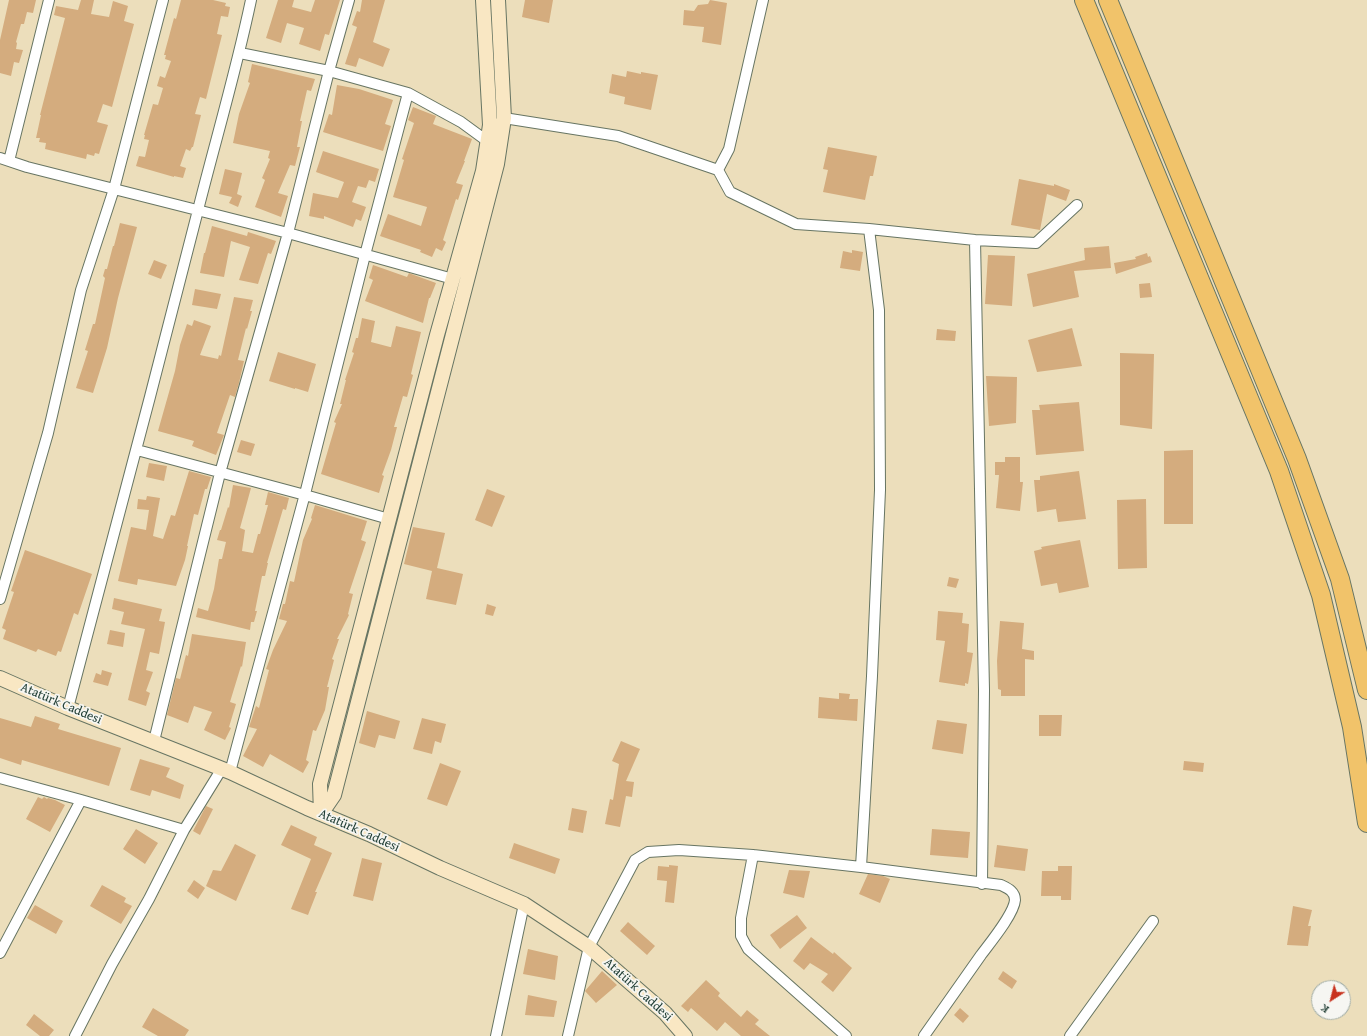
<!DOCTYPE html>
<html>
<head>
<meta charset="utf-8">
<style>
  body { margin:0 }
  #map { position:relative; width:1367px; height:1036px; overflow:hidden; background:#ecdebb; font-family:"Gentium Book Plus",serif }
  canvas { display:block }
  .north { position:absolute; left:1311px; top:980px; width:40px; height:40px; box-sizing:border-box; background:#f6f6f2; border:1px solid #a0aca6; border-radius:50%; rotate:216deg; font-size:11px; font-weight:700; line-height:16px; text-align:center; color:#1f3d34 }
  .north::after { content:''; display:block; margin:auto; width:14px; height:18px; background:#c8321e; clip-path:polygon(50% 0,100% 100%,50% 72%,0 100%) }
</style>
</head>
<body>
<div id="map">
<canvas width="1367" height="1036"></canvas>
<div class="north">K</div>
</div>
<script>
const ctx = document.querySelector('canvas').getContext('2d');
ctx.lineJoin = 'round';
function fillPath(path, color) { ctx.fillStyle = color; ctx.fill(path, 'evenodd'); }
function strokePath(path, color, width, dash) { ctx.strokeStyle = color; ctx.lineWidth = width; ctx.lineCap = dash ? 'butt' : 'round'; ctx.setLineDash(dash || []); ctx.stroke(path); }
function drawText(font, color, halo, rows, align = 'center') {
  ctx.font = font + ' "Gentium Book Plus",serif'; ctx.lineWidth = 3.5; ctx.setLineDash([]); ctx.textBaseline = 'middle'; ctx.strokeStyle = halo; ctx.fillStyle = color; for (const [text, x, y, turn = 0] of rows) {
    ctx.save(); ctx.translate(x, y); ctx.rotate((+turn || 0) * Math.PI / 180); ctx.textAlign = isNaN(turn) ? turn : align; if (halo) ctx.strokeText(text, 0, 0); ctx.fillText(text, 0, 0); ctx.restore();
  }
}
const building = new Path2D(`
  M 9,0 L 36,0 L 33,13 L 27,12 L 24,24 L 21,24 L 16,42 L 17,43 L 16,49 L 23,50 L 19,63 L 14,62 L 11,76 L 0,73 L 0,40 Z
  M 81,0 L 94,0 L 91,14 L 109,17 L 113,1 L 128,6 L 124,21 L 134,24 L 112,107 L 103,104 L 97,122 L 108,125 L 99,154 L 95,153 L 94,156 L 87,154 L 86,159 L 45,149 L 46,143 L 39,142 L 40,138 L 36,138 L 41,115 L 40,115 L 65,18 L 54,15 L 56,6 L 78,10 Z
  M 181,0 L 213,0 L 226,3 L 225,6 L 230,7 L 228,17 L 221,16 L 217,34 L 222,35 L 206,99 L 200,97 L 195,114 L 201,115 L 193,147 L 192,147 L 190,151 L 186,149 L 180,166 L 186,168 L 183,178 L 174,176 L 174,177 L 136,166 L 139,156 L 145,157 L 149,140 L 144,139 L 145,135 L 144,135 L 153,104 L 158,105 L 163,88 L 157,86 L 160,76 L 165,78 L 171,61 L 165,59 L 166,55 L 164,55 L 174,18 L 176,19 Z
  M 278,0 L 294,0 L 292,7 L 311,12 L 315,0 L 340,0 L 329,35 L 325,34 L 320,51 L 299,44 L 304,28 L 287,23 L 281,43 L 266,38 Z
  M 362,0 L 385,0 L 373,42 L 390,49 L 383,67 L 359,58 L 356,67 L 345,64 L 357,27 L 352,25 L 357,11 L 360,12 Z
  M 525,0 L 553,0 L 549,23 L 522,17 Z
  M 710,0 L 727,3 L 721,45 L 702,42 L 704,27 L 683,25 L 684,10 L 694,11 L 698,5 L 708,4 Z
  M 252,64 L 315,79 L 311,91 L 307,90 L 300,121 L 302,121 L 297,147 L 300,147 L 295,166 L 290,165 L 278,193 L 288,196 L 281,217 L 255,207 L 265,180 L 262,178 L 270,159 L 268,158 L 270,151 L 233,143 L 239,114 L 250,83 L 248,82 Z
  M 627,71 L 641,74 L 641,72 L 658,75 L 651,110 L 624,104 L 625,97 L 609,93 L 612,74 L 626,77 Z
  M 337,85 L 359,89 L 393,100 L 385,124 L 391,126 L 383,151 L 323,132 L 329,114 L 332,115 Z
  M 413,107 L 436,116 L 433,124 L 472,139 L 464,161 L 465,161 L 456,183 L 463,185 L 458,200 L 456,199 L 443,240 L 446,242 L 442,251 L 436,248 L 432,257 L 420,252 L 421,250 L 380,236 L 388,214 L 421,226 L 427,207 L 393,197 L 404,160 L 402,159 L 414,123 L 408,120 Z
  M 828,147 L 877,156 L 873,176 L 870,176 L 865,200 L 823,192 L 828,170 L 823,169 Z
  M 323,151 L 379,169 L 375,182 L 369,180 L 366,188 L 358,186 L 352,202 L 366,207 L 361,221 L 356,219 L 353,227 L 324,216 L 324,219 L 309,216 L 313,193 L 338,198 L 344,182 L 316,172 Z
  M 225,169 L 242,173 L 237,194 L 242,196 L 238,207 L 229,203 L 232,197 L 219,194 Z
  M 1019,179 L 1054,186 L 1054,184 L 1070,190 L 1066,201 L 1047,194 L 1040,230 L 1011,225 Z
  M 120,223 L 137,227 L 118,298 L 107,348 L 93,393 L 76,388 L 88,351 L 85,350 L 93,324 L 95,324 L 105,278 L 103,276 L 105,269 L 107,269 L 113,246 L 114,246 Z
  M 212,226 L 247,236 L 248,232 L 276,241 L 271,254 L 268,253 L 258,284 L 239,280 L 250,247 L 231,241 L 224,277 L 200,273 L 204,253 L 205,253 Z
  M 1109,246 L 1111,268 L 1074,271 L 1079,297 L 1033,307 L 1027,274 L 1085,260 L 1084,248 Z
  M 852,250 L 863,252 L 860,271 L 840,268 L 843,251 L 852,253 Z
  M 1147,253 L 1148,257 L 1150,256 L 1152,262 L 1116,274 L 1114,263 L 1136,259 L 1135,257 Z
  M 988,255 L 1015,256 L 1012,306 L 985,304 Z
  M 154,260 L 167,265 L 161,279 L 148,274 Z
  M 373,265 L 407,277 L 409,273 L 414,275 L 436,283 L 430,298 L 429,298 L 423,323 L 365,301 L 373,280 L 369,278 Z
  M 1150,283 L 1152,297 L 1140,298 L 1139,284 Z
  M 195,289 L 221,294 L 217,309 L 192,305 Z
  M 234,297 L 253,300 L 250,311 L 252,311 L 247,329 L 246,328 L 238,360 L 244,361 L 239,383 L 235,397 L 230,395 L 217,433 L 224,435 L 216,455 L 192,446 L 194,441 L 158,431 L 175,371 L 180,345 L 187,324 L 192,326 L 194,320 L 211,326 L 200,355 L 218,359 L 219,355 L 221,356 Z
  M 362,318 L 375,321 L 371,342 L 390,347 L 391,347 L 396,326 L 421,332 L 411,374 L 413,375 L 407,397 L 403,396 L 394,427 L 397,427 L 391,450 L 382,475 L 384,476 L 379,493 L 321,474 L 336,423 L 334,422 L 342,404 L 340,404 L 346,380 L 345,380 L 354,353 L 352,352 L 356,338 L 358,338 Z
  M 1072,328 L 1082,366 L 1037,372 L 1028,340 Z
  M 937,329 L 956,331 L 955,341 L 936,340 Z
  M 278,352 L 316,364 L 308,392 L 295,388 L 295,389 L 269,381 Z
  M 1120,353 L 1154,354 L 1152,429 L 1120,425 Z
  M 986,376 L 1017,377 L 1016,423 L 989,426 Z
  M 1079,402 L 1084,451 L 1036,455 L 1032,410 L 1040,410 L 1039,405 Z
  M 241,440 L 255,444 L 251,456 L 237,452 Z
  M 1193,450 L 1193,524 L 1164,524 L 1164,451 Z
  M 1005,457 L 1020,457 L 1020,482 L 1023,482 L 1020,511 L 996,508 L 999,475 L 995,475 L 995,462 L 1005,462 Z
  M 149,463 L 167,466 L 164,481 L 146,477 Z
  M 189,471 L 211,477 L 207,489 L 205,489 L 198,515 L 194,514 L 187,546 L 188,546 L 185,560 L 176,586 L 138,579 L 137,585 L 118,581 L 131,527 L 146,530 L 149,510 L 137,509 L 138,499 L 146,500 L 147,496 L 160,498 L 153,536 L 163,539 L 171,515 L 175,516 Z
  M 1079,471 L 1086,519 L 1058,522 L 1056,509 L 1037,512 L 1034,480 L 1040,480 L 1040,476 Z
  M 233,485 L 251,488 L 240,528 L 245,530 L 242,551 L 253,553 L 258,534 L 260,534 L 268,505 L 265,505 L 268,492 L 289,498 L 286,510 L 283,509 L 267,563 L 268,563 L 265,576 L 262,576 L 255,611 L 257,611 L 254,622 L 251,622 L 250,630 L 196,617 L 198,608 L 208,611 L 214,589 L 219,559 L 222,559 L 226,542 L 217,540 L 220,530 L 221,530 L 228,507 L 229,508 Z
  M 487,489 L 505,496 L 492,527 L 475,520 Z
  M 1146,499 L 1147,568 L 1118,569 L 1117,500 Z
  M 315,505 L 367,521 L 361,540 L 366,542 L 349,593 L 353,594 L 348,614 L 349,615 L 337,639 L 339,639 L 332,659 L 334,660 L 327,687 L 329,687 L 325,710 L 316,731 L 313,730 L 306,760 L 309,762 L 303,773 L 270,754 L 263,767 L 243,756 L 257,729 L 249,727 L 256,706 L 259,708 L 269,670 L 266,669 L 273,650 L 287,621 L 279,619 L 283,604 L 285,604 L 290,581 L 294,582 L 303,540 L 312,519 L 311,518 Z
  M 413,527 L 445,533 L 437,568 L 463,574 L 456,605 L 426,599 L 432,571 L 404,564 Z
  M 1080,540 L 1089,587 L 1059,593 L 1057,583 L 1041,586 L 1034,551 L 1042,549 L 1041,547 Z
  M 25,550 L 92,574 L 78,615 L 74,613 L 61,652 L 58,651 L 56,656 L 38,649 L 36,652 L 3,639 L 6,630 L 2,628 L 14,592 L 11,591 Z
  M 949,577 L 959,579 L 956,588 L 947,586 Z
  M 114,598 L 162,609 L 159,621 L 165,622 L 159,654 L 150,652 L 146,670 L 153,672 L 146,691 L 150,693 L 146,706 L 128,700 L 145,629 L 121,624 L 124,612 L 112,609 Z
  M 487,604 L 496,607 L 493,616 L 485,614 Z
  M 938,611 L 963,613 L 962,623 L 969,624 L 967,652 L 973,653 L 968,684 L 965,683 L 965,686 L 939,682 L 945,641 L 936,640 Z
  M 1000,621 L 1024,623 L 1022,649 L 1034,651 L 1034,660 L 1025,659 L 1025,696 L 1001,696 L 1001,690 L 998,689 L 997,661 Z
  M 110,630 L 125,633 L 123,647 L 107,644 Z
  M 192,634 L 246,642 L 242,667 L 241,666 L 230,702 L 236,704 L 229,727 L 231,728 L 225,740 L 204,730 L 212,712 L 194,706 L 188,723 L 167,715 L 176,678 L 180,679 L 186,655 L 188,656 Z
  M 102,670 L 112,673 L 108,686 L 93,682 L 96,673 L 101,675 Z
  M 839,693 L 850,694 L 849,699 L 858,699 L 857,721 L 818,718 L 819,697 L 839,699 Z
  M 367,711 L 400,721 L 395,739 L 379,735 L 375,748 L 359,743 Z
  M 1039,715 L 1062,715 L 1061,736 L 1039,736 Z
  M 35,716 L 60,724 L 58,729 L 121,748 L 109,786 L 22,760 L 21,765 L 0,758 L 0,718 L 31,727 Z
  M 422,718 L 446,724 L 441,743 L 435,741 L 432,754 L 413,749 Z
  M 937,720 L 967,724 L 963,754 L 932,749 Z
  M 621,741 L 640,749 L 626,781 L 634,782 L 632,797 L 626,796 L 620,827 L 605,824 L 610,799 L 613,800 L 619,764 L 612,761 Z
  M 140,759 L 170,768 L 166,777 L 184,785 L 180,799 L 152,790 L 150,796 L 130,790 Z
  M 1184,761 L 1204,763 L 1203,772 L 1183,770 Z
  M 440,763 L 461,771 L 447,806 L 427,799 Z
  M 38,797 L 42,799 L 44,797 L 47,799 L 48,798 L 55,800 L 65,805 L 50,832 L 26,819 Z
  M 206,806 L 213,809 L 200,835 L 193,831 Z
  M 572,808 L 587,811 L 583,833 L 568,830 Z
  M 291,825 L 317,837 L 314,845 L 332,853 L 315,892 L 317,892 L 308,915 L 291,909 L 311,859 L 281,845 Z
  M 136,829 L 158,843 L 145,864 L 123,849 Z
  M 932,829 L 970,832 L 968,858 L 930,855 Z
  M 514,843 L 560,859 L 555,874 L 509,858 Z
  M 235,844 L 256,855 L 236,901 L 206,886 L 213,870 L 221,871 Z
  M 997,845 L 1028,849 L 1025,871 L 994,867 Z
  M 362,858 L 382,863 L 373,901 L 353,896 Z
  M 669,865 L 678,866 L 674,903 L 665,902 L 667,881 L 657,880 L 658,866 L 669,867 Z
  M 1058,866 L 1072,866 L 1071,900 L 1061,900 L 1061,896 L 1041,896 L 1042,871 L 1058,871 Z
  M 789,870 L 810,871 L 804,898 L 783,893 Z
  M 868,874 L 883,876 L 890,879 L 880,903 L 859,894 Z
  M 194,880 L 205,888 L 198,899 L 187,891 Z
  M 102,885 L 126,898 L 124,902 L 132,906 L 121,924 L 90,906 Z
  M 35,905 L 63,921 L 56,934 L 27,918 Z
  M 1293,906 L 1312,910 L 1308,926 L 1311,926 L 1308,946 L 1287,945 Z
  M 797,915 L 807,928 L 780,949 L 770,935 Z
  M 628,922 L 655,946 L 647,955 L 620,931 Z
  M 811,937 L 833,954 L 834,952 L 852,968 L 833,992 L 821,982 L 828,974 L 810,963 L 804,970 L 793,961 Z
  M 528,949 L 558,956 L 555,980 L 523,974 Z
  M 602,971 L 617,985 L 596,1003 L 585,991 Z
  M 1003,971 L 1017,981 L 1012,989 L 998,979 Z
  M 706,980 L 720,993 L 718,996 L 741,1017 L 747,1010 L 759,1020 L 755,1024 L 770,1036 L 741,1036 L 725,1022 L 717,1031 L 691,1008 L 688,1012 L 681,1006 Z
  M 528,995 L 557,1001 L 554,1017 L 525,1015 Z
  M 153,1008 L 189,1030 L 185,1036 L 158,1036 L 142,1027 Z
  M 960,1008 L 969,1016 L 963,1023 L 954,1015 Z
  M 34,1014 L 54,1030 L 49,1036 L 40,1036 L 26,1025 Z`);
const street = new Path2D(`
  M 240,53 L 329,71 L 408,93 L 461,122 L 487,141
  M 504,118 L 618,136 L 718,170 L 730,192 L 796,224 L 869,229 L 975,240 L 1036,243 L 1077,205
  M 0,158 L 27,167 L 288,233 L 453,279
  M 9,161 L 49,0
  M 718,170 L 729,149 L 763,0
  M 975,240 L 984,690 L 982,884
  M 137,450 L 305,495 L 389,519
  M 0,599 L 48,433 L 81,290 L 114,189 L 163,0
  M 68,708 C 112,543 155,379 197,214 C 215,142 236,72 251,0
  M 154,741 L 220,473 L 288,233 L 329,71 L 349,0
  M 230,772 L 305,494 L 365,255 L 408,93
  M 0,778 L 81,800 L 184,830
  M 753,855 L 741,918 L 741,936 L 748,949 L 846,1036
  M 861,867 L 872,676 L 880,490 L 879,310 L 869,229
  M 0,953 L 81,800
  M 75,1036 L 112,964 L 149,899 L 184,830 L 221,770
  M 496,1036 L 524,904
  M 568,1036 L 589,947 L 635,860 L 648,852 L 679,850 L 753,855 L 861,867 L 1001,885 C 1007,888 1015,891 1015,900 C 1014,914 990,943 981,955 C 962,982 943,1009 924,1036
  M 1070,1036 L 1153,921`);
const secondary = new Path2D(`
  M 0,678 L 68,708 L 230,772 L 307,808 L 369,834 L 440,868 L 524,904 L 589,947 L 665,1013 L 685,1036
  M 321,814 L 334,795 L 497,164 L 504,118 L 498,0
  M 321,814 L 320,784 L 437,335 L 483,171 L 490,125 L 483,0`);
const highway = new Path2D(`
  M 1084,0 L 1279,471 L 1321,595 L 1352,727 L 1367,823
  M 1108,0 L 1297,459 L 1340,579 L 1367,690`);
const streetNames = [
  ["Atatürk Caddesi",61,704,23],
  ["Atatürk Caddesi",359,831,24],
  ["Atatürk Caddesi",638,990,42]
];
fillPath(building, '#d4ac7e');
strokePath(street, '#677563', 12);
strokePath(secondary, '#677563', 16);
strokePath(highway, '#677563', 20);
strokePath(street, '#fff', 10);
strokePath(secondary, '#f9e7c3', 14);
strokePath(highway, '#f1c36a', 18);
drawText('13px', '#1f3d34', '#f6f6f2', streetNames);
</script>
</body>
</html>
